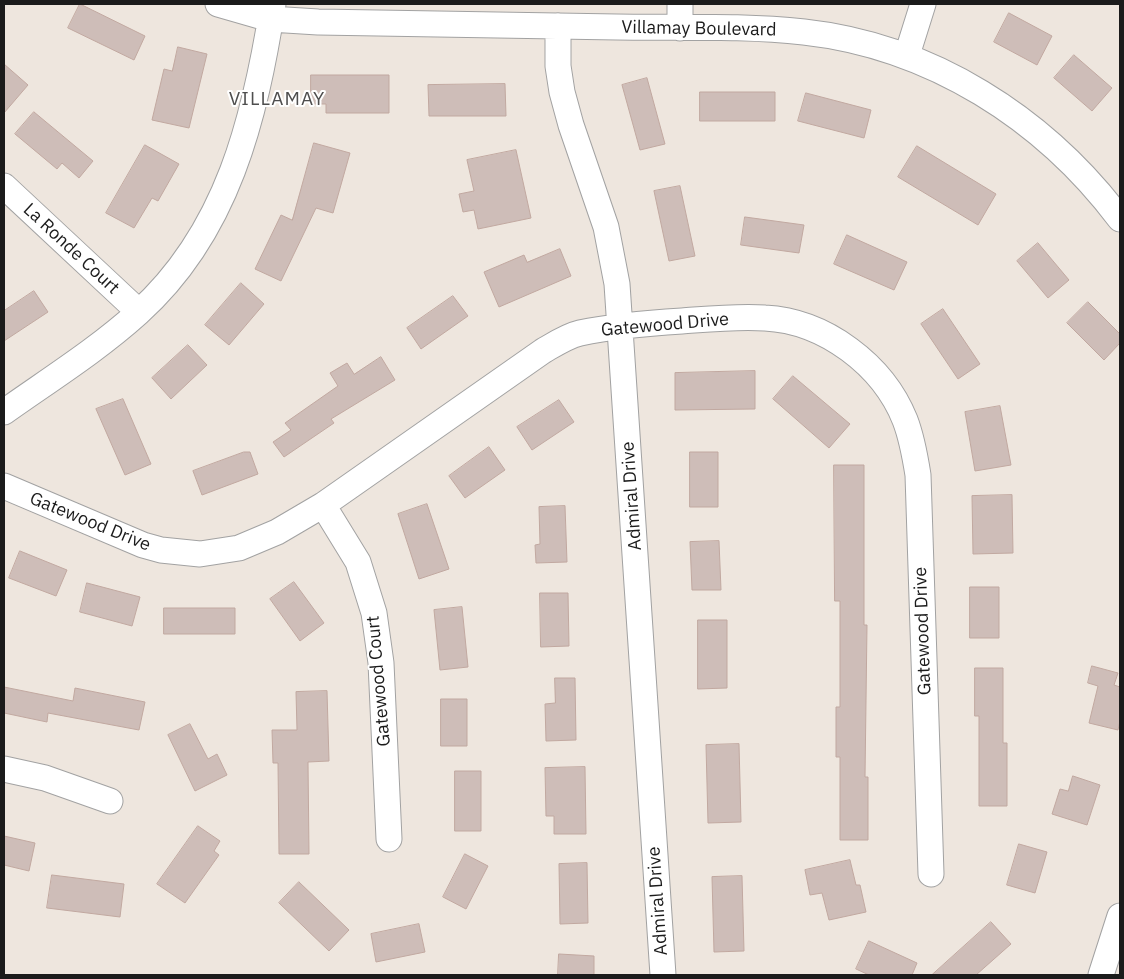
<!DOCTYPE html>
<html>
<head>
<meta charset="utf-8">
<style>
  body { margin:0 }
  #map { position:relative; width:1124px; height:979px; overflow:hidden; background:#eee6de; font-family:"IBM Plex Sans",sans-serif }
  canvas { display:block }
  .frame { position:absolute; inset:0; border:5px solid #1b1b1b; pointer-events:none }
</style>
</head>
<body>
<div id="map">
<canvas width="1124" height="979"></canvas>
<div class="frame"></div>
</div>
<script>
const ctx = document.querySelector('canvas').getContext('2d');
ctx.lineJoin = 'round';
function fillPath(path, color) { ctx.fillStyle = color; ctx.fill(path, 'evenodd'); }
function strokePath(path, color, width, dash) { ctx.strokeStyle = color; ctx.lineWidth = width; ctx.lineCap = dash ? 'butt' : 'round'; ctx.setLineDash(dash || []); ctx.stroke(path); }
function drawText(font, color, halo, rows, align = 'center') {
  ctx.font = font + ' "IBM Plex Sans",sans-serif'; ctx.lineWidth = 4; ctx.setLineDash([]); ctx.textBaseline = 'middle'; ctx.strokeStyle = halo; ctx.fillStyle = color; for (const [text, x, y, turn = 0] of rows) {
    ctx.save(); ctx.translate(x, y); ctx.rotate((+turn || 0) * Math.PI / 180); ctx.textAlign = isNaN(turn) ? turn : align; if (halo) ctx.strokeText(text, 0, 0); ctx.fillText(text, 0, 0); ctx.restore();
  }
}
const building = new Path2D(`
  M 80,4 L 145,36 L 134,60 L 68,28 Z
  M 1009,13 L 1052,36 L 1037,65 L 994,42 Z
  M 178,47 L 207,54 L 189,128 L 152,120 L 164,69 L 172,71 Z
  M 1074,55 L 1112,88 L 1092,111 L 1054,78 Z
  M 4,64 L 28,85 L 4,113 Z
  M 311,75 L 389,75 L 389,113 L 326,113 L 326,104 L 311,104 Z
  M 647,78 L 665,144 L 640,150 L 622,85 Z
  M 505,84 L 506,116 L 429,116 L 428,85 Z
  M 700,92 L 775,92 L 775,121 L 700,121 Z
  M 806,93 L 871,110 L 864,138 L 798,121 Z
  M 34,112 L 93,161 L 79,178 L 62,163 L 57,169 L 15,134 Z
  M 314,143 L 350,153 L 333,213 L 316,208 L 281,281 L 255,269 L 281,215 L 292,220 Z
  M 145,145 L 179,164 L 158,201 L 152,198 L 134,228 L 106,213 Z
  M 917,146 L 996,194 L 978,225 L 898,177 Z
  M 516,150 L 531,218 L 478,229 L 474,210 L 463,212 L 459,194 L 474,191 L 467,160 Z
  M 680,186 L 695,256 L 669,261 L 654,191 Z
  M 745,217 L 804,225 L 799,253 L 741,245 Z
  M 847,235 L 907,262 L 894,290 L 834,264 Z
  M 1038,243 L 1069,280 L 1048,298 L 1017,261 Z
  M 560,249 L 571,276 L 499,307 L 484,272 L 524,255 L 527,262 Z
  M 241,283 L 264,304 L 229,345 L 205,325 Z
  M 34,291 L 48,312 L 4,341 L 4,311 Z
  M 453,296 L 468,316 L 421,349 L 407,328 Z
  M 1088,302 L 1120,334 L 1120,343 L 1104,360 L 1067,323 Z
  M 943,309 L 980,364 L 958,379 L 921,324 Z
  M 188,345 L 207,365 L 171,399 L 152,378 Z
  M 381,357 L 395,380 L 331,419 L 334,423 L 284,457 L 273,442 L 291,430 L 285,423 L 338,386 L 330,373 L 347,363 L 354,374 Z
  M 755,371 L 755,409 L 675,410 L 675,373 Z
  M 793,376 L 850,424 L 829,448 L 773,399 Z
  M 123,399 L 151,464 L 125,475 L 96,409 Z
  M 559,400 L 574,422 L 532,450 L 517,427 Z
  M 1000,406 L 1011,465 L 975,471 L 965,412 Z
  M 489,447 L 505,470 L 465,498 L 449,476 Z
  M 244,452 L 250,452 L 258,474 L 202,495 L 193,471 Z
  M 690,452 L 718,452 L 718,507 L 690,507 Z
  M 834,465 L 864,465 L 864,625 L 867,625 L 865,777 L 868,777 L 868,840 L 840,840 L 840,757 L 836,757 L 836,707 L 840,707 L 840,601 L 835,601 Z
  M 1012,495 L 1013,553 L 973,554 L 972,496 Z
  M 427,504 L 449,569 L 419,579 L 398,514 Z
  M 565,506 L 567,562 L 536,563 L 535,545 L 540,544 L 539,507 Z
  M 719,541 L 721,590 L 692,590 L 690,542 Z
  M 20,551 L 67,570 L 56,596 L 9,578 Z
  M 294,582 L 324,623 L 300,641 L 270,599 Z
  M 87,583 L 140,597 L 132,626 L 80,612 Z
  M 970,587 L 999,587 L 999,638 L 970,638 Z
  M 540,593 L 568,593 L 569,646 L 541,647 Z
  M 462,607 L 468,667 L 440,670 L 434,610 Z
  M 164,608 L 235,608 L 235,634 L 164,634 Z
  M 698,620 L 727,620 L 727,688 L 698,689 Z
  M 1092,666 L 1118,673 L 1114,685 L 1120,687 L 1120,721 L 1118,730 L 1089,723 L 1098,686 L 1088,683 Z
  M 975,668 L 1003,668 L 1003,743 L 1007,743 L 1007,806 L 979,806 L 979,716 L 975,716 Z
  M 555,678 L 575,678 L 576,740 L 546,741 L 545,704 L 555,703 Z
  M 4,687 L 73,701 L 75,688 L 145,702 L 139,730 L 48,713 L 47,722 L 4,713 Z
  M 327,691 L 329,761 L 308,762 L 309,854 L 279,854 L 278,763 L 273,763 L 272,730 L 297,730 L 296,692 Z
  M 441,699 L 467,699 L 467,746 L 441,746 Z
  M 190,724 L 208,759 L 217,754 L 227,775 L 195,791 L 168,735 Z
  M 739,744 L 741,822 L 708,823 L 706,745 Z
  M 585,767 L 586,834 L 554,834 L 554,816 L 546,816 L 545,768 Z
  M 455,771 L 481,771 L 481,831 L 455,831 Z
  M 1073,776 L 1100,785 L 1087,825 L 1052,814 L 1060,789 L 1068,791 Z
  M 198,826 L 220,841 L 214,851 L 219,855 L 185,903 L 157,884 Z
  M 4,836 L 35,843 L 29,871 L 4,865 Z
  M 1019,844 L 1047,852 L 1035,893 L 1007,885 Z
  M 465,854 L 488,866 L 466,909 L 443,897 Z
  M 850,860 L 856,885 L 860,885 L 866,912 L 829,920 L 822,893 L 810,895 L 805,870 Z
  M 587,863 L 588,923 L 560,924 L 559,864 Z
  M 52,875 L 124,884 L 120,917 L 47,908 Z
  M 742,876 L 744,951 L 714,952 L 712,877 Z
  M 299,882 L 349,930 L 329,951 L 279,903 Z
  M 991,922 L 1011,944 L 976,975 L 932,975 Z
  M 419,924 L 425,952 L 376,962 L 371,934 Z
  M 869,941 L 917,963 L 912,975 L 869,975 L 856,969 Z
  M 559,954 L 594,956 L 594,975 L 558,975 Z`);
const minor = new Path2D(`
  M 218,4 L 270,19 L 318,22 C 418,24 517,25 617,27 C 679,28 742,25 804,32 C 931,46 1044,118 1120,219
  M 558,26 L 558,66 L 562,92 L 571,125 L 606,227 L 617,284 L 663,975
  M 680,28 L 680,4
  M 907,55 L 923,4
  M 4,186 L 139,312
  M 4,412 C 49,380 97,350 138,313 C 228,232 255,118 273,4
  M 4,486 L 143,545 L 161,550 L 200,554 L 239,548 L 277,532 L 323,505 L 543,351 C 555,344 567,336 580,333 C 613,326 649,323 682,321 C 709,319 738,316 765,318 C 825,321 883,365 905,420 C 912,438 915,456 918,475 L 931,874
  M 323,505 L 358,562 L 374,613 L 381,663 L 389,839
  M 4,769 L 45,778 L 110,801
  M 1101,975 L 1120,916`);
const streetNames = [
  ["Villamay Boulevard",699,29,1],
  ["La Ronde Court",71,249,43],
  ["Gatewood Drive",665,325,-5],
  ["Admiral Drive",632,496,-94],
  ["Gatewood Drive",90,522,22],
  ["Gatewood Drive",923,631,-92],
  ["Gatewood Court",379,681,-95],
  ["Admiral Drive",658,901,-94]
];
const neighbourhoodNames = [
  ["VILLAMAY",277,100]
];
fillPath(building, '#cebdb8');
strokePath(building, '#c1a8a0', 1);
strokePath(minor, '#a2a2a2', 27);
strokePath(minor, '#fff', 25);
drawText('18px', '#1b1b1b', '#fff', streetNames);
ctx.letterSpacing = '1px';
drawText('19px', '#4e4e4e', '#fff', neighbourhoodNames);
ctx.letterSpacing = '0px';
</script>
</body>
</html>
